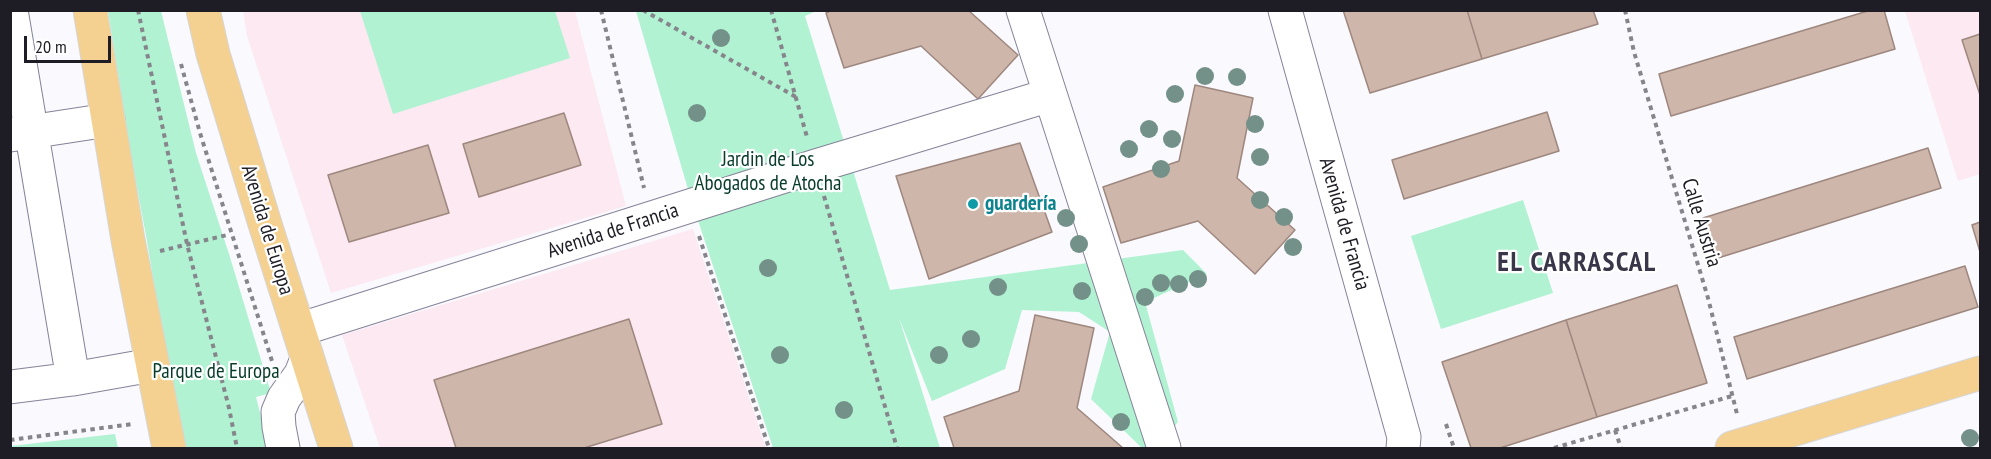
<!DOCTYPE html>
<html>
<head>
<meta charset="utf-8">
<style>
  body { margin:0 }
  #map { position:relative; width:1991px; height:459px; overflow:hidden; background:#f9f9fe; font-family:"PT Sans Narrow",sans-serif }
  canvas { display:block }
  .frame { position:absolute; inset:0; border:12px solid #1e1d25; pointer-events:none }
  .scale { position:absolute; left:24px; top:36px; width:87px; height:27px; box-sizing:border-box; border:3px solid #1e1d25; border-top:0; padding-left:8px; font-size:18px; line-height:21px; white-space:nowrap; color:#1e1d25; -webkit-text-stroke:4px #fff; paint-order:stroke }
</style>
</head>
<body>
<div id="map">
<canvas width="1991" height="459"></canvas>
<div class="frame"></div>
<div class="scale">20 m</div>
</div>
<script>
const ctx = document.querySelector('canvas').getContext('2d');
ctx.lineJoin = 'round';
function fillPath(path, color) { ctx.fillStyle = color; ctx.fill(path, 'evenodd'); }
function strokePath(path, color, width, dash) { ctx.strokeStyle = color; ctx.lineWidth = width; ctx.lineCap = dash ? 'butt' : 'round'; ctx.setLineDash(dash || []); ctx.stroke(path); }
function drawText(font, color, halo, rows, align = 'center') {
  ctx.font = font + ' "PT Sans Narrow",sans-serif'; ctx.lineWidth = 4.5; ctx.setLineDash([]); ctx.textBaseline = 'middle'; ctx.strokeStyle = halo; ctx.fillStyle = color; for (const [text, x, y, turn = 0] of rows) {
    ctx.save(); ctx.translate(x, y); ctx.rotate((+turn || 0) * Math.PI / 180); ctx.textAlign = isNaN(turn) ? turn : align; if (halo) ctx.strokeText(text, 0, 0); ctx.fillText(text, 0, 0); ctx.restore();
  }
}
const education = new Path2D(`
  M 243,11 L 575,11 L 626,206 L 331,293 L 247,36 Z
  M 1905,11 L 1980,11 L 1980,174 L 1958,181 Z
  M 693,229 L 766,448 L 380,448 L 342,335 Z`);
const green = new Path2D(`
  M 108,11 L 161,11 L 196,153 L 229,254 L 271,393 L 256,397 L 269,448 L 186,448 L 170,383 L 147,241 L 131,156 Z
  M 360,11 L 555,11 L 570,58 L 393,114 Z
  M 636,11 L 816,11 L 805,16 L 890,290 L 1183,250 L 1207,274 L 1145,302 L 1178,422 L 1156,448 L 1142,448 L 1091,399 L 1110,332 L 1079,312 L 1022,310 L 1005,369 L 932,401 L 899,318 L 940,448 L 773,448 L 690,196 Z
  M 1523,200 L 1553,293 L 1441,329 L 1411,236 Z
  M 115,434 L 118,448 L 11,448 L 11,446 Z`);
const building = new Path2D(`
  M 832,10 L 968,10 L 1018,55 L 978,99 L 921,46 L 844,68 L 826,13 Z
  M 1343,10 L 1467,10 L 1482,59 L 1370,93 Z
  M 1467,10 L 1593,10 L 1598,24 L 1482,59 Z
  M 1871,10 L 1884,10 L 1895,49 L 1671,116 L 1659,74 Z
  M 1980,34 L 1980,95 L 1962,40 Z
  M 1195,85 L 1253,98 L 1237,178 L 1295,230 L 1255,274 L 1198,221 L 1121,243 L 1103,187 L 1179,161 Z
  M 1547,112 L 1559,151 L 1404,199 L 1392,160 Z
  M 564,113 L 581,165 L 479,197 L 463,144 Z
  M 1020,143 L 1052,232 L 929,279 L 896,176 Z
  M 428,145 L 449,213 L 349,242 L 328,175 Z
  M 1928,148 L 1941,188 L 1715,259 L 1703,218 Z
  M 1980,222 L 1980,252 L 1972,225 Z
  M 1965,266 L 1978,307 L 1747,379 L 1734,337 Z
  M 1677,285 L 1707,383 L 1597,417 L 1566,320 Z
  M 1035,315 L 1094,328 L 1077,408 L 1123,448 L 954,448 L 944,417 L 1019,391 Z
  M 629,319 L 662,424 L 584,448 L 456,448 L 434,380 Z
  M 1566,320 L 1597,417 L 1500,448 L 1471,448 L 1442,362 Z`);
const path = new Path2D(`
  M 138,10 L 187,244 L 229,408 L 237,448
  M 601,10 L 644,188
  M 643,10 L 796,97
  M 771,10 L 807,137
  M 1625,10 L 1634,52 L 1708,298 L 1737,414
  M 181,64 L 200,133 L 272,361
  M 824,196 L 897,448
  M 699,236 L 769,448
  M 160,251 L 227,235
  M 1446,424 L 1454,448
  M 1615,430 L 1621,448
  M 10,440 L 133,424
  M 1554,448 L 1732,396`);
const minor = new Path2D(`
  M 11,10 L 73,379 L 152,365
  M 1023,10 L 1164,448
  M 1285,10 L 1404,437 L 1403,448
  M 10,135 L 108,120
  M 314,325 L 816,166 L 1050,95
  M 10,387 L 73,379
  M 283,448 L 279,427 L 278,412 L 284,398 L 301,374 L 307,359`);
const major = new Path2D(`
  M 90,10 L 128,240 L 169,448
  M 203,10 L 213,54 L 265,224 L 336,448
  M 1732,448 L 1980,373`);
const trees = [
  [721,38],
  [1205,76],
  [1237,77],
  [1175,94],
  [697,113],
  [1255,124],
  [1149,129],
  [1172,139],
  [1129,149],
  [1260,157],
  [1161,169],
  [1260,200],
  [1284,217],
  [1066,218],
  [1079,244],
  [1293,247],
  [768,268],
  [1198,279],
  [1161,283],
  [1179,284],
  [998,287],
  [1082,291],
  [1145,297],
  [971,339],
  [780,355],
  [939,355],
  [844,410],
  [1121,422],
  [1970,438]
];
const markers = [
  [973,204,6,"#0f9aa8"]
];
const parkNames = [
  ["Jardin de Los",768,160],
  ["Abogados de Atocha",768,184],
  ["Parque de Europa",216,372]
];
const cultureNames = [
  ["guardería",985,204]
];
const streetNames = [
  ["Calle Austria",1701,223,73],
  ["Avenida de Francia",1344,224,74],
  ["Avenida de Europa",267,230,73],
  ["Avenida de Francia",613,231,-18]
];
const districtNames = [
  ["EL CARRASCAL",1577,263]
];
fillPath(education, '#fde9f2');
fillPath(green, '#b0f2d2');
fillPath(building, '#ceb6ab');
strokePath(building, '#9e877e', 1.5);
strokePath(minor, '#858398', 35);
strokePath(major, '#d6d6d8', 35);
strokePath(path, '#85858b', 4, [4.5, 4.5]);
strokePath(minor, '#fff', 33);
strokePath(major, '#f4d190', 33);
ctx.fillStyle = '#749189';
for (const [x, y] of trees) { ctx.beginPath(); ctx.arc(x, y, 9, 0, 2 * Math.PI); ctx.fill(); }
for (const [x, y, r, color] of markers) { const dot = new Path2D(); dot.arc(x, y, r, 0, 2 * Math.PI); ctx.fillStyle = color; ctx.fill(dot); strokePath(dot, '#fff', 2); }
drawText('21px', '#073c29', '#fff', parkNames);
drawText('bold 21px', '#0d838f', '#fff', cultureNames, 'left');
drawText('21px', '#1e1d25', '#fff', streetNames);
ctx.letterSpacing = '1.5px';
drawText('bold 27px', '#383648', '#fff', districtNames);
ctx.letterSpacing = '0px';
</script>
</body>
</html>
